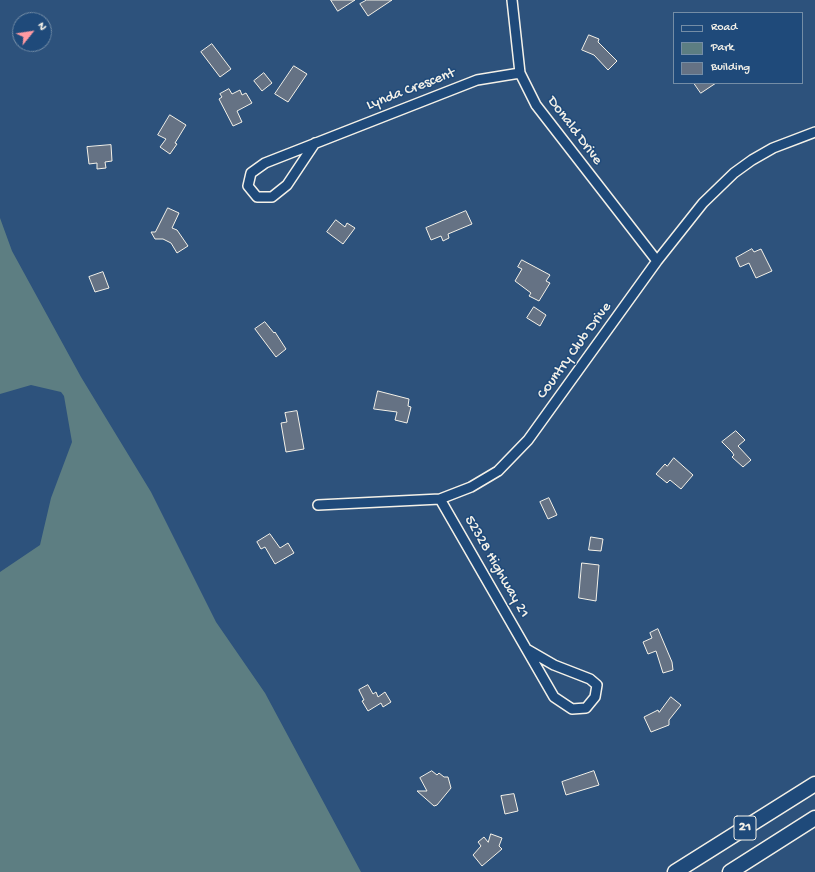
<!DOCTYPE html>
<html>
<head>
<meta charset="utf-8">
<style>
  body { margin:0 }
  #map { position:relative; width:815px; height:872px; overflow:hidden; background:#2d527c; font-family:"Gochi Hand",sans-serif }
  canvas { display:block }
  .legend { position:absolute; left:673px; top:12px; width:130px; height:72px; box-sizing:border-box; background:#1f4a7a; border:1px solid #748da6; margin:0; padding:5px 7px; list-style:none; font-size:12px; color:#f4f1e8 }
  .legend li { display:flex; align-items:center; gap:8px; height:20px }
  .legend b { width:20px; border:1px solid #748da6 }
  .north { position:absolute; left:12px; top:12px; width:40px; height:40px; box-sizing:border-box; background:#1f4a7a; border:1px solid #748da6; border-radius:50%; rotate:60deg; font-size:11px; font-weight:700; line-height:16px; text-align:center; color:#f4f1e8 }
  .north::after { content:''; display:block; margin:auto; width:14px; height:18px; background:#ff9aa2; clip-path:polygon(50% 0,100% 100%,50% 72%,0 100%) }
</style>
</head>
<body>
<div id="map">
<canvas width="815" height="872"></canvas>
<ul class="legend">
<li><b style="height:5px;background:#1f4a7a"></b>Road</li>
<li><b style="height:11px;background:#5d7e82"></b>Park</li>
<li><b style="height:11px;background:#657284"></b>Building</li>
</ul>
<div class="north">N</div>
</div>
<script>
const ctx = document.querySelector('canvas').getContext('2d');
ctx.lineJoin = 'round';
function fillPath(path, color) { ctx.fillStyle = color; ctx.fill(path, 'evenodd'); }
function strokePath(path, color, width, dash) { ctx.strokeStyle = color; ctx.lineWidth = width; ctx.lineCap = dash ? 'butt' : 'round'; ctx.setLineDash(dash || []); ctx.stroke(path); }
function drawText(font, color, halo, rows, align = 'center') {
  ctx.font = font + ' "Gochi Hand",sans-serif'; ctx.lineWidth = 3; ctx.setLineDash([]); ctx.textBaseline = 'middle'; ctx.strokeStyle = halo; ctx.fillStyle = color; for (const [text, x, y, turn = 0] of rows) {
    ctx.save(); ctx.translate(x, y); ctx.rotate((+turn || 0) * Math.PI / 180); ctx.textAlign = isNaN(turn) ? turn : align; if (halo) ctx.strokeText(text, 0, 0); ctx.fillText(text, 0, 0); ctx.restore();
  }
}
const green = new Path2D(`
  M 0,218 L 12,251 L 81,377 L 151,492 L 216,622 L 265,693 L 361,872 L 0,872 L 0,572 L 40,545 L 51,498 L 72,442 L 64,396 L 61,392 L 31,385 L 0,394 Z`);
const building = new Path2D(`
  M 331,0 L 355,0 L 338,11 Z
  M 367,0 L 392,0 L 368,16 L 360,4 Z
  M 589,35 L 599,39 L 598,42 L 617,61 L 608,70 L 594,55 L 582,50 Z
  M 212,44 L 231,69 L 220,77 L 201,52 Z
  M 294,66 L 307,74 L 288,102 L 275,94 Z
  M 264,73 L 272,83 L 262,91 L 254,81 Z
  M 694,83 L 716,83 L 701,93 Z
  M 229,89 L 232,94 L 240,90 L 242,95 L 246,93 L 252,103 L 237,111 L 242,122 L 233,126 L 219,99 L 222,97 L 220,94 Z
  M 170,115 L 186,125 L 175,143 L 177,144 L 170,154 L 160,147 L 166,139 L 158,135 Z
  M 111,145 L 112,161 L 105,162 L 106,168 L 97,169 L 97,163 L 89,164 L 87,147 Z
  M 168,208 L 179,213 L 172,228 L 177,230 L 188,246 L 177,253 L 171,243 L 163,239 L 155,239 L 151,232 L 155,232 Z
  M 466,211 L 472,224 L 448,234 L 449,238 L 443,241 L 441,236 L 431,240 L 426,228 Z
  M 336,220 L 345,227 L 347,223 L 355,228 L 343,244 L 327,232 Z
  M 752,249 L 754,252 L 761,249 L 772,271 L 756,278 L 749,263 L 740,267 L 736,258 Z
  M 522,260 L 550,275 L 546,281 L 550,283 L 539,301 L 529,296 L 531,293 L 515,281 L 522,269 L 518,267 Z
  M 103,272 L 109,288 L 95,292 L 89,277 Z
  M 534,307 L 546,315 L 540,326 L 527,318 Z
  M 265,322 L 274,333 L 275,332 L 286,349 L 276,357 L 255,329 Z
  M 378,391 L 409,399 L 408,406 L 411,407 L 407,423 L 395,420 L 397,412 L 374,409 Z
  M 297,411 L 304,449 L 286,452 L 281,423 L 287,422 L 285,413 Z
  M 736,431 L 745,440 L 738,446 L 751,460 L 743,467 L 732,457 L 734,455 L 732,452 L 722,442 Z
  M 674,458 L 693,475 L 681,489 L 670,480 L 667,483 L 656,474 L 665,464 L 667,466 Z
  M 549,498 L 557,515 L 548,519 L 540,502 Z
  M 270,534 L 280,548 L 288,543 L 294,553 L 275,564 L 265,547 L 261,549 L 257,542 Z
  M 591,537 L 603,539 L 601,551 L 589,550 Z
  M 582,563 L 599,565 L 596,601 L 579,598 Z
  M 658,629 L 672,662 L 673,670 L 663,673 L 656,651 L 648,654 L 643,642 L 652,638 L 650,633 Z
  M 368,685 L 373,694 L 376,692 L 378,697 L 385,692 L 391,702 L 383,707 L 381,703 L 368,711 L 362,701 L 364,700 L 359,690 Z
  M 671,697 L 681,705 L 669,720 L 669,725 L 651,732 L 644,717 L 658,710 L 659,712 Z
  M 432,771 L 437,775 L 439,773 L 444,777 L 448,777 L 451,788 L 437,805 L 434,806 L 417,791 L 427,791 L 420,778 Z
  M 594,771 L 599,785 L 566,795 L 562,782 Z
  M 514,794 L 518,811 L 505,814 L 501,796 Z
  M 491,834 L 502,838 L 499,846 L 502,849 L 482,866 L 473,855 L 481,846 L 478,842 L 484,837 L 488,842 Z`);
const street = new Path2D(`
  M 512,0 L 520,73 L 536,105 L 657,261
  M 315,143 L 287,185 L 272,197 L 257,197 L 248,186 L 251,173 L 265,163 L 477,80 L 520,73
  M 440,499 L 554,697 L 572,709 L 586,708 L 595,697 L 597,685 L 590,679 L 554,665 L 528,650
  M 318,505 L 440,499 L 471,487 L 498,471 L 528,440 L 657,261 L 703,203 L 734,173 L 752,160 L 773,148 L 815,132`);
const primary = new Path2D(`
  M 675,872 L 815,784
  M 730,872 L 815,818`);
const shields = [
  [745,828,22]
];
const shieldNames = [
  ["21",745,828]
];
const streetNames = [
  ["Lynda Crescent",411,90,-21],
  ["Donald Drive",574,131,53],
  ["Country Club Drive",575,351,-54],
  ["52328 Highway 21",496,567,60]
];
fillPath(green, '#5d7e82');
fillPath(building, '#657284');
strokePath(building, '#f4f1e8', 1);
strokePath(street, '#f4f1e8', 12);
strokePath(primary, '#f4f1e8', 17);
strokePath(street, '#1f4a7a', 9);
strokePath(primary, '#1f4a7a', 14);
for (const [x, y, w] of shields) { const box = new Path2D(); box.roundRect(x - w / 2, y - 12, w, 24, 3); ctx.fillStyle = '#1f4a7a'; ctx.fill(box); strokePath(box, '#f4f1e8', 1); }
drawText('bold 14px', '#f4f1e8', null, shieldNames);
drawText('15px', '#f4f1e8', '#1f4a7a', streetNames);
</script>
</body>
</html>
